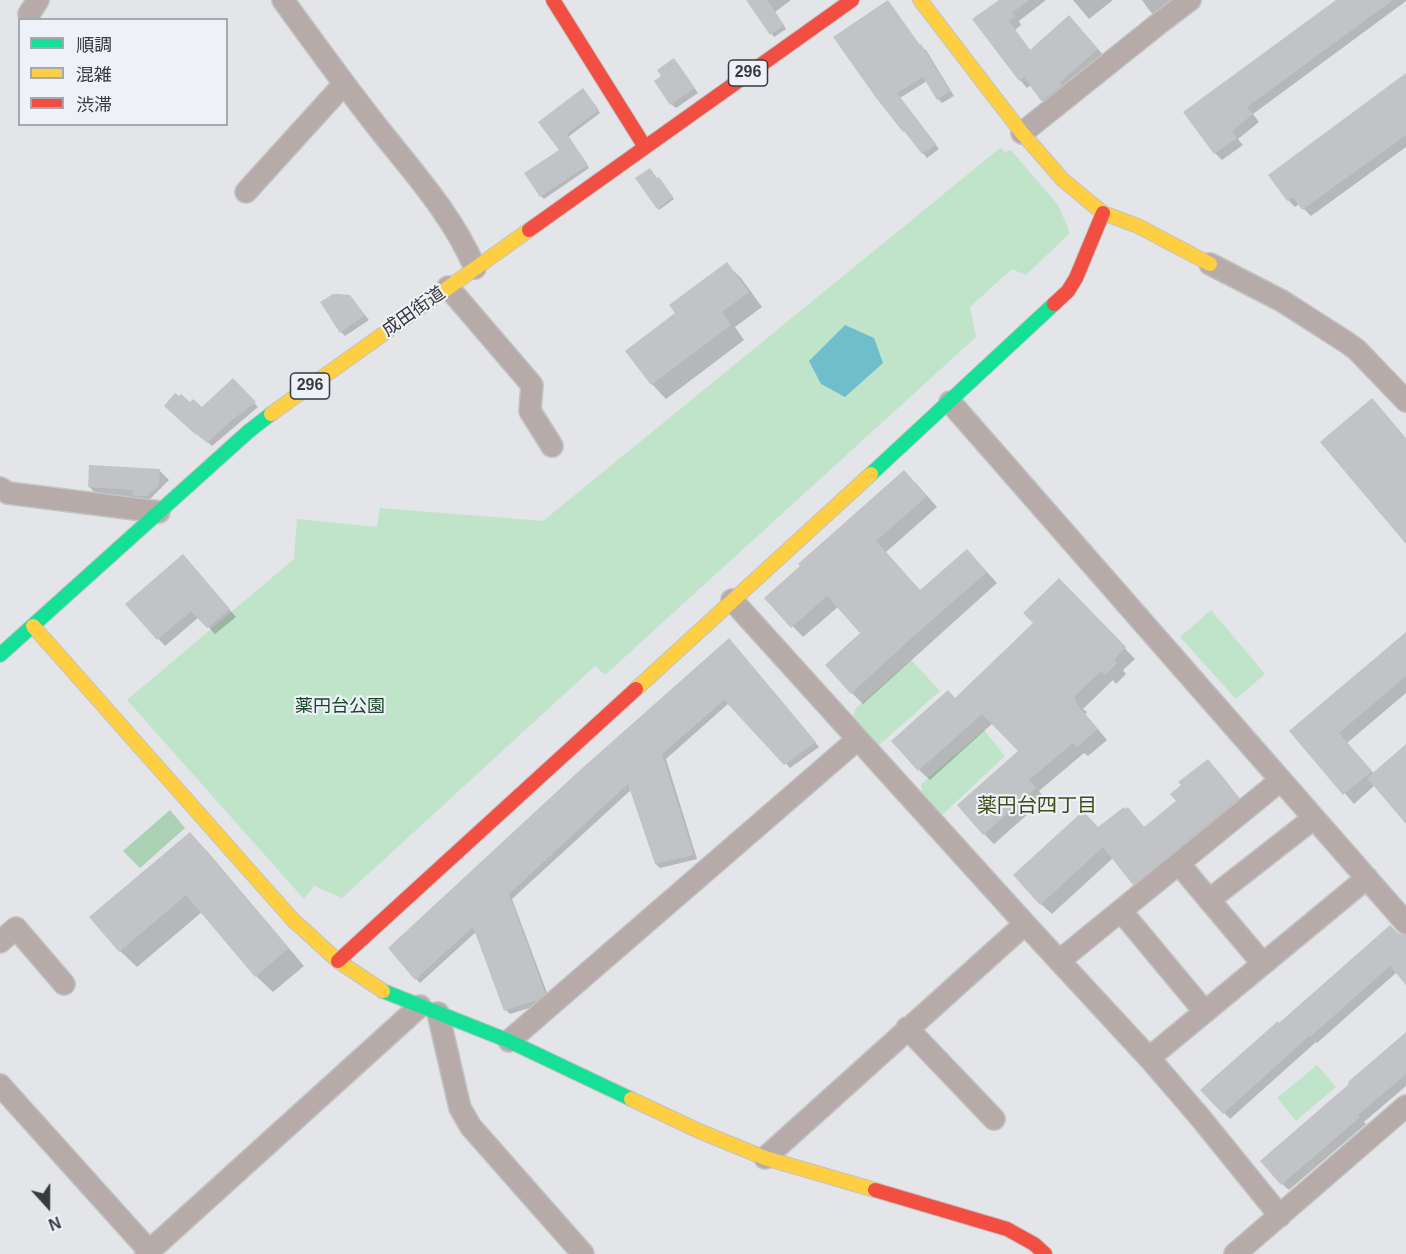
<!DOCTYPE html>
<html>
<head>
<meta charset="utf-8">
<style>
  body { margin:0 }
  #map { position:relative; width:1406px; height:1254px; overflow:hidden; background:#e3e5e8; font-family:Arial,"Noto Sans JP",sans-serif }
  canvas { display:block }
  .legend { position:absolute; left:18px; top:18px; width:210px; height:108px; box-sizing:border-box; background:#eef1f7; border:2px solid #a6a8ad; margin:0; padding:8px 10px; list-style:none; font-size:18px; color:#393a3d }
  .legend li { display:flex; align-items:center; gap:12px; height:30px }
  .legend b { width:30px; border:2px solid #a6a8ad }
  .north { position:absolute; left:18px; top:1176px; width:60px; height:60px; -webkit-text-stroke:4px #eef1f7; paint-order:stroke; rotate:159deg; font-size:16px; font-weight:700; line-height:24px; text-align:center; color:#393a3d }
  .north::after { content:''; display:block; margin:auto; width:21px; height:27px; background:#393a3d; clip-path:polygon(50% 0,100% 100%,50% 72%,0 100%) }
</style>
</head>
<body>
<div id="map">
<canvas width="1406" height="1254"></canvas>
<ul class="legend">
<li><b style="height:8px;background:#16e098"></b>順調</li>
<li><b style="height:8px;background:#ffcf43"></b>混雑</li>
<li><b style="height:8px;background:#f24e42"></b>渋滞</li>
</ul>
<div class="north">N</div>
</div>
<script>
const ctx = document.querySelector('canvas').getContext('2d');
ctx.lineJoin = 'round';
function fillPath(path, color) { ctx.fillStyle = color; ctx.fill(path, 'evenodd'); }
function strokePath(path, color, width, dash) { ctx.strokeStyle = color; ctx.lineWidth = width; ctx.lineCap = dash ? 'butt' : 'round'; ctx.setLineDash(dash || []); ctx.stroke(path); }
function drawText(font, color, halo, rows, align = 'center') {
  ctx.font = font + ' Arial,"Noto Sans JP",sans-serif'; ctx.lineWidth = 4.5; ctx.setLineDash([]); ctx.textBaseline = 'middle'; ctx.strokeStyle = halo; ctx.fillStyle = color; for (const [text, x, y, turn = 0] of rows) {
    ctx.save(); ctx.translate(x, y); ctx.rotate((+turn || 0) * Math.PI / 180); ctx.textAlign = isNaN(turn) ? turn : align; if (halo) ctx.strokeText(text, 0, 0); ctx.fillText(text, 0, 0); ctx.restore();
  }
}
const green = new Path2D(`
  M 1000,148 L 1005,152 L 1011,150 L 1058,205 L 1070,233 L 1026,275 L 1012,269 L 970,307 L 976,337 L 605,675 L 595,666 L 342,898 L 314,886 L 304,899 L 127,700 L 294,559 L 297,519 L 377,527 L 380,508 L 543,521 Z
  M 1211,610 L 1265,674 L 1236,699 L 1180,637 Z
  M 911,660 L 940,691 L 879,745 L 854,717 L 855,709 Z
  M 984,730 L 1005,756 L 941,816 L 922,794 L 921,784 Z
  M 1317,1065 L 1336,1087 L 1296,1121 L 1277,1098 Z`);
const forest = new Path2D(`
  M 170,810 L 185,828 L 140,868 L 123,851 Z`);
const water = new Path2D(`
  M 845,325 L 874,338 L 883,363 L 845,397 L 821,384 L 809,361 Z`);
const shadow = new Path2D(`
  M 748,0 L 791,0 L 775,12 L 786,29 L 774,37 Z
  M 1002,0 L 1046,0 L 1019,21 L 1021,25 L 1015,30 L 1031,51 L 1077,25 L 1105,57 L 1050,108 L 1042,100 L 1031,85 L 1027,88 L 1020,80 Z
  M 1073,0 L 1113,0 L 1089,19 Z
  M 1142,0 L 1194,0 L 1163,25 L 1149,10 Z
  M 1339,0 L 1406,0 L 1406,1 L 1253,114 L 1259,122 L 1238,139 L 1243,145 L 1222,160 L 1215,153 L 1185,113 Z
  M 888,2 L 920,47 L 926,50 L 954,96 L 942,103 L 938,99 L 927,81 L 900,98 L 939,149 L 927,158 L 878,99 Z
  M 674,60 L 698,93 L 676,108 L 671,104 L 663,76 Z
  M 1406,75 L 1406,147 L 1311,216 L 1299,204 L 1295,207 L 1288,200 Z
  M 585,93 L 600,113 L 568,137 L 589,168 L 544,199 L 541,196 L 562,150 L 540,122 Z
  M 657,180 L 660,180 L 674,199 L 659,210 L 658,208 Z
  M 726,264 L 741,278 L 762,307 L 735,327 L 744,340 L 666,399 L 652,384 L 627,351 L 677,314 Z
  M 354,302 L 369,320 L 345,336 L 341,332 Z
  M 233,380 L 258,407 L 212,446 L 202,437 L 201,438 L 166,405 L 190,404 L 202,409 Z
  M 160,471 L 169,480 L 144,505 L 138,498 L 99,496 L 89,487 Z
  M 915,482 L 937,507 L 886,552 L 921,592 L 978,562 L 997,583 L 863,704 L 852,693 L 862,634 L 838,607 L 803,637 L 766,598 Z
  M 189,563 L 236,617 L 215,634 L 199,617 L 165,646 L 127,604 Z
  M 1059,580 L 1135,659 L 1123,670 L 1126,674 L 1116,684 L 1113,680 L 1083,709 L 1087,712 L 1085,714 L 1107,740 L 1088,756 L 1084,753 L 1039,791 L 1045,799 L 994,844 L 984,834 L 1020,751 L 993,723 L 930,780 L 919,770 L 956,699 L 1035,623 Z
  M 1406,634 L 1406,693 L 1347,743 L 1374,774 L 1406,746 L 1406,821 L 1375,785 L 1354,804 L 1291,731 Z
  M 733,644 L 819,747 L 790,768 L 729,703 L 666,759 L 697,859 L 660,868 L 656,864 L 632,789 L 512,899 L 549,998 L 542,1004 L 510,1014 L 506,1010 L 477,931 L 420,983 L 416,979 Z
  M 1207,761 L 1218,771 L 1248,809 L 1144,894 L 1134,884 L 1113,858 L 1052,914 L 1041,904 L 1099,829 L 1128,809 L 1145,828 L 1178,801 Z
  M 190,834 L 207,851 L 304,966 L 273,992 L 256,976 L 202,912 L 137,967 L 120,951 Z
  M 1406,940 L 1406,982 L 1397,972 L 1317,1043 L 1316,1042 L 1230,1119 L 1202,1090 L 1279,1025 Z
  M 1406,1034 L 1406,1086 L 1364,1122 L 1366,1124 L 1289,1190 L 1282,1184 Z`);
const building = new Path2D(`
  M 746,0 L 767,0 L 784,25 L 770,35 Z
  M 888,0 L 920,45 L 921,44 L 950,91 L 937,100 L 923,77 L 897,93 L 936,144 L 922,154 L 904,131 L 903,132 L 877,99 L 833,37 Z
  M 999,0 L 1029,0 L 1012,13 L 1015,17 L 1009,21 L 1030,50 L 1069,15 L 1098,49 L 1060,82 L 1062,85 L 1041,101 L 1024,77 L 1019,81 L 972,19 Z
  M 1336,0 L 1393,0 L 1247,107 L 1253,114 L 1232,131 L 1237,138 L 1214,154 L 1183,112 Z
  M 674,58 L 695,88 L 670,105 L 654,81 L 661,76 L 657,70 Z
  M 1406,73 L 1406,135 L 1302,210 L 1293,197 L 1287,201 L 1268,175 Z
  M 583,88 L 599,110 L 567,134 L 588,165 L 540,197 L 524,173 L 559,150 L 538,122 Z
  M 650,168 L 657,178 L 659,177 L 673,197 L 657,209 L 635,178 Z
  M 727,262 L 749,292 L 722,312 L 731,325 L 651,385 L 625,351 L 675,313 L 669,305 Z
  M 333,294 L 338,294 L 350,295 L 365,315 L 340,333 L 320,302 Z
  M 233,378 L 256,402 L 231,421 L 207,443 L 197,434 L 196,435 L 164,406 L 175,393 L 179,396 L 181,394 L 190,402 L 193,399 L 202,407 Z
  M 1372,398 L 1406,438 L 1406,544 L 1320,442 Z
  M 89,465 L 160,469 L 159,486 L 152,492 L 150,492 L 148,496 L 133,496 L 133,490 L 88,487 Z
  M 904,470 L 927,496 L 876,541 L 920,590 L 967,549 L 987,572 L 906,643 L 851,694 L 825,665 L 860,633 L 827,596 L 791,628 L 764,598 L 800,566 L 798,564 Z
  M 183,554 L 230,609 L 207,628 L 191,611 L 157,640 L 125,604 Z
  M 1059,578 L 1126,647 L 1114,659 L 1117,663 L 1105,675 L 1101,671 L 1074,697 L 1077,701 L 1075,702 L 1098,729 L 1077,747 L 1073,743 L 1029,780 L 1036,788 L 983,835 L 957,805 L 1018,751 L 982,714 L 918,771 L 891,741 L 948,690 L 955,698 L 1033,623 L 1023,613 Z
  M 1406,632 L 1406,676 L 1339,733 L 1372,771 L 1343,795 L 1289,731 Z
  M 729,638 L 816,742 L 784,765 L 724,700 L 662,754 L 694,855 L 655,864 L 628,784 L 509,894 L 545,993 L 537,1000 L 504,1011 L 473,927 L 415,980 L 388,948 L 579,771 Z
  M 1406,744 L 1406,824 L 1367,778 Z
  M 1208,759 L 1239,798 L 1133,885 L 1103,847 L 1040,905 L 1013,875 L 1083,811 L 1098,827 L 1124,807 L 1125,809 L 1128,807 L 1144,827 L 1176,801 L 1170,794 L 1181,785 L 1178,782 Z
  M 190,832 L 289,948 L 255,977 L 186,895 L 119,952 L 89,917 Z
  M 1390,925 L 1399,934 L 1406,935 L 1406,985 L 1390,966 L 1310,1037 L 1309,1036 L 1223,1114 L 1200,1090 L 1278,1021 L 1279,1023 Z
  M 1406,1032 L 1406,1074 L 1358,1115 L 1360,1117 L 1281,1185 L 1260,1161 L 1349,1084 L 1348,1082 Z`);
const street = new Path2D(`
  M 283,0 C 314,43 346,87 379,129 C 414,173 453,216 475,268
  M 29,14 L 38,0
  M 1022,133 L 1157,25 L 1190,0
  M 246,192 L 344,84
  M 1210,264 L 1282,301 L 1346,342 L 1356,349 L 1406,401
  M 448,287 L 532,385 L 530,411 L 552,446
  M 950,402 L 1406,923
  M 0,488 L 8,493 L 159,512
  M 732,600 L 1027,926 L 1149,1058 L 1199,1116 L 1280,1216
  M 1179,864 L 1263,964
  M 1209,900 L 1314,818
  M 1121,911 L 1205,1012
  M 0,942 L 16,928 L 64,984
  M 1059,961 L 1281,780
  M 438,1013 L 460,1108 L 471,1127 L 583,1254
  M 907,1028 L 994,1119
  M 509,1041 L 858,739
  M 1149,1058 L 1367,878
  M 0,1085 L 152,1254
  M 765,1158 L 1025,924
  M 146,1254 L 420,1006
  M 1235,1254 L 1406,1106`);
const fast = new Path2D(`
  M 871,474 L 1054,304
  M 0,655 L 249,431 L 271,414
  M 383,991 L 509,1041 L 631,1099`);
const slow = new Path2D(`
  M 920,0 L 1022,133 L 1063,180 L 1103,213 L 1138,226 L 1210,264
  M 271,414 L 529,230
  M 33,626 L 292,919 L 338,961 L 383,991
  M 636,689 L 871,474
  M 631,1099 L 699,1131 L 765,1158 L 875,1190`);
const jam = new Path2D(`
  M 553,0 L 645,147
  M 529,230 L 852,0
  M 1054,304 L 1068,291 L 1076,278 L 1103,213
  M 338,961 L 636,689
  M 875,1190 L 1007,1229 L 1034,1244 L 1045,1254`);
const shields = [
  [748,73,39],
  [310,386,39]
];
const shieldNames = [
  ["296",748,73],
  ["296",310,386]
];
const streetNames = [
  ["成田街道",414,312,-35]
];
const parkNames = [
  ["薬円台公園",340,707]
];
const neighbourhoodNames = [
  ["薬円台四丁目",1037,806]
];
fillPath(green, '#bfe4c9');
fillPath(forest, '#abd1b5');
fillPath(water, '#70becb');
fillPath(shadow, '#0003');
fillPath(building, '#c2c3c6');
strokePath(street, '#c2c3c5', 24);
strokePath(fast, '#c2c3c5', 16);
strokePath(slow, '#c2c3c5', 16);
strokePath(jam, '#c2c3c5', 16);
strokePath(street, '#b6aba9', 21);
strokePath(fast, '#16e098', 14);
strokePath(slow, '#ffcf43', 14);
strokePath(jam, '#f24e42', 14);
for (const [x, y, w] of shields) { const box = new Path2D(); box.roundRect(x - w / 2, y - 13, w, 26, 4.5); ctx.fillStyle = '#eef1f7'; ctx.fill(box); strokePath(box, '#393a3d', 1.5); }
drawText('bold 16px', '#393a3d', null, shieldNames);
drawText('18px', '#393a3d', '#eef1f7', streetNames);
drawText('18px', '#174826', '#eef1f7', parkNames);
drawText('20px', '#3e4d16', '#eef1f7', neighbourhoodNames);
</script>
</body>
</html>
